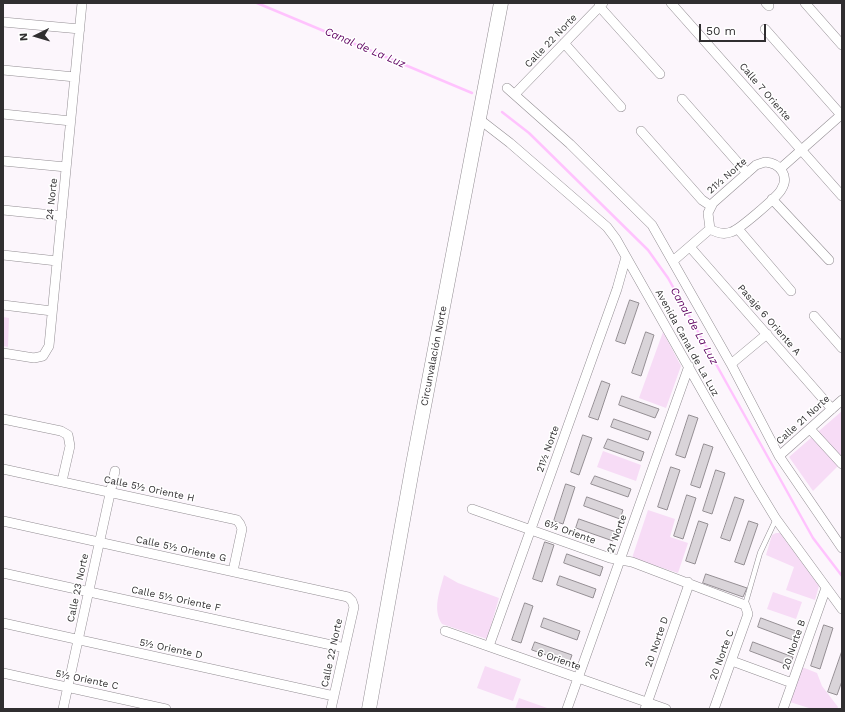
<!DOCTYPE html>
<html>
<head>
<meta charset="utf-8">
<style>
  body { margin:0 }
  #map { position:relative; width:845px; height:712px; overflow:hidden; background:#fcf6fc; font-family:"Work Sans",sans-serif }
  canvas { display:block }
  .frame { position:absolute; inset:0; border:4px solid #302e30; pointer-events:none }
  .north { position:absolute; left:16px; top:16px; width:40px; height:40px; -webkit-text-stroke:3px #fff; paint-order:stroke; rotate:265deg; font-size:11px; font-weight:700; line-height:16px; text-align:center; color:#302e30 }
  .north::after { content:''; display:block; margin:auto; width:14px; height:18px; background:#302e30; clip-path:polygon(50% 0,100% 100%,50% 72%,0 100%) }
  .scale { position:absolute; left:699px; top:24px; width:67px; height:18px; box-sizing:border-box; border:2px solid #302e30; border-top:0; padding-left:5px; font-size:12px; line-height:14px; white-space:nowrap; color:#302e30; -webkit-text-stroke:3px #fff; paint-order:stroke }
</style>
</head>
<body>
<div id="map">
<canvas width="845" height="712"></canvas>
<div class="frame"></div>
<div class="north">N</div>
<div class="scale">50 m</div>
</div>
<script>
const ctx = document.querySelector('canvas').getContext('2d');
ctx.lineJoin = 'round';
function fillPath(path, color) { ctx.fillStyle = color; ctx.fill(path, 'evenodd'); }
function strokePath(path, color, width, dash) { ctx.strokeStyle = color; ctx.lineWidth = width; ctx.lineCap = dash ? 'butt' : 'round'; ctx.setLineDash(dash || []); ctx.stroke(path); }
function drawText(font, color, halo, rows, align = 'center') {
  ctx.font = font + ' "Work Sans",sans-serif'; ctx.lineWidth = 3; ctx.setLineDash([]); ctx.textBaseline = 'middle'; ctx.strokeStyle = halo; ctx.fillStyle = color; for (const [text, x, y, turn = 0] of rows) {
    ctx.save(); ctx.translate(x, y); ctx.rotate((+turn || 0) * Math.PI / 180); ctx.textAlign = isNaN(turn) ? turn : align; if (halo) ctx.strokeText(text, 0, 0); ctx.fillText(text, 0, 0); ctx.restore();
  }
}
const green = new Path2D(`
  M 3,317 L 9,318 L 8,347 L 3,346 Z
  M 663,332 L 681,366 L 666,408 L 639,398 Z
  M 842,411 L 842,462 L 813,491 L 789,457 Z
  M 603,451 L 641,465 L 636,481 L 597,467 Z
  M 648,510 L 675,519 L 670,537 L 688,543 L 678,573 L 632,558 Z
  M 776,533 L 780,533 L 819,586 L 815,600 L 786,590 L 794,567 L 766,555 L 772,535 Z
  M 444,575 L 458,583 L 499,598 L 487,639 L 442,624 C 432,609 440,591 444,575 Z
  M 773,592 L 802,602 L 796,619 L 767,609 Z
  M 485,666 L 521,679 L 513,701 L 477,688 Z
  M 802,667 L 817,673 L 822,686 L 838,707 L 837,709 L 812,709 L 790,702 Z
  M 519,698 L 550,709 L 515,709 Z`);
const stream = new Path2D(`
  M 257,3 L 472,93
  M 502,112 L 529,133 L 648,250 L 668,278 L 813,538 L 842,576`);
const building = new Path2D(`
  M 630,300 L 639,303 L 625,344 L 616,341 Z
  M 646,332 L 654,335 L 641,376 L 632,373 Z
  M 602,381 L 610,384 L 598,420 L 589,417 Z
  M 622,396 L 659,409 L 655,418 L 619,405 Z
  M 689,415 L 698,418 L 685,458 L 676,455 Z
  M 614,419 L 651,432 L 648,440 L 611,427 Z
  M 583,435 L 592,438 L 579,475 L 571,472 Z
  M 608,439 L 644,452 L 641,461 L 604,448 Z
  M 704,444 L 713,447 L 700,488 L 691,485 Z
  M 671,467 L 680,470 L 667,510 L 658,507 Z
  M 716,470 L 725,473 L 712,514 L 703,511 Z
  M 595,476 L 631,489 L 628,497 L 591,484 Z
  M 566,484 L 575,487 L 563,524 L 554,521 Z
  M 687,495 L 696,498 L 683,539 L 674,536 Z
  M 587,497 L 623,510 L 620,519 L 584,506 Z
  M 735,497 L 744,500 L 730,541 L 721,538 Z
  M 579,519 L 616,532 L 613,541 L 576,528 Z
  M 699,521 L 708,524 L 695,564 L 686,561 Z
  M 749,521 L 758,524 L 744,565 L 735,562 Z
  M 545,542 L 554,545 L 542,582 L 533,579 Z
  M 567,554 L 603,567 L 600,576 L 564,563 Z
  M 706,574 L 747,588 L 743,597 L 703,583 Z
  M 560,576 L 596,589 L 593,598 L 557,585 Z
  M 525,603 L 533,606 L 521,643 L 512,640 Z
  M 544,618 L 580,631 L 577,640 L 541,627 Z
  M 761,618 L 801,633 L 798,642 L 758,627 Z
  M 824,625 L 833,628 L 820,669 L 811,666 Z
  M 535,642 L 572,655 L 569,663 L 532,650 Z
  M 753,642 L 793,657 L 790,666 L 750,651 Z
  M 842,651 L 842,681 L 837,695 L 828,692 Z`);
const lane = new Path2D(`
  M 745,605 L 760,553 L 776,519`);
const street = new Path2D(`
  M 671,3 L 842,196
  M 766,3 L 769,6
  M 805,3 L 842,45
  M 599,6 L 660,74
  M 3,22 L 80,29
  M 765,29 L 842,116
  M 564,43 L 621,107
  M 3,70 L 75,77
  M 507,88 L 570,144 L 652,225 L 731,364 L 779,456 L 842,548
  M 515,94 L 603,3
  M 682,99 L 747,173
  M 3,114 L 71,121
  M 479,119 L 510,143 L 607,227 L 616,239 L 756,486 L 776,519 L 842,609
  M 641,131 L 702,200 L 711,206
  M 3,161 L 66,167
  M 765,162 C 780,163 790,176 781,190 C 777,197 739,230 731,232 C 724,235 717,233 710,229 L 708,213 L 713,203 L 756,165 Z
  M 781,168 L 842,114
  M 772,199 L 829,260
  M 3,210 L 62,216
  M 738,229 L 791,291
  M 690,247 L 832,409
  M 3,255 L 57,261
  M 673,261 L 710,229
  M 3,305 L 52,311
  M 814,316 L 842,348
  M 3,353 L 34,358 L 43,356 L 49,346 L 82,3
  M 731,364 L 767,334
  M 3,419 L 61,431 L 68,435 L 70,446 L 62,481
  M 810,429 L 842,464
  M 779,456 L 842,400
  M 3,469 L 237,520 L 240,524 L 242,529 L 233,571
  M 472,509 L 610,558 L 632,562 L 745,605 L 748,614 L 714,709
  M 3,521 L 348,597 L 352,601 L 354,607 L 331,709
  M 3,573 L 345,648
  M 3,623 L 334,696
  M 445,631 L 666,709
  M 489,646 L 617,289 L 626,257
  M 732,661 L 792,683
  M 3,673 L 166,709
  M 63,709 L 115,471
  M 567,709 L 689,366
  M 645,709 L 688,587 L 688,582
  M 783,709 L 826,588`);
const primary = new Path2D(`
  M 369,709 L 413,464 L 501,3`);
const streetNames = [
  ["Calle 22 Norte",551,41,-46],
  ["Calle 7 Oriente",765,92,49],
  ["21½ Norte",727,176,-41],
  ["24 Norte",52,199,-84],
  ["Pasaje 6 Oriente A",769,320,49],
  ["Avenida Canal de La Luz",687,343,61],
  ["Circunvalación Norte",434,356,-79],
  ["Calle 21 Norte",803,420,-42],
  ["21½ Norte",548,449,-70],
  ["Calle 5½ Oriente H",149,489,12],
  ["6½ Oriente",570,532,20],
  ["21 Norte",617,534,-70],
  ["Calle 5½ Oriente G",181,549,12],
  ["Calle 23 Norte",78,588,-78],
  ["Calle 5½ Oriente F",176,599,12],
  ["20 Norte D",657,642,-71],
  ["20 Norte B",794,645,-71],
  ["5½ Oriente D",171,649,12],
  ["Calle 22 Norte",332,653,-78],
  ["20 Norte C",722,655,-70],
  ["6 Oriente",559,660,19],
  ["5½ Oriente C",87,680,12]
];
const waterNames = [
  ["Canal de La Luz",365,48,23],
  ["Canal de La Luz",694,326,61]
];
fillPath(green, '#f7dcf6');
strokePath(stream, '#ffc3fe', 2.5);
fillPath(building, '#d9d4d9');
strokePath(building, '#948e93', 1);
strokePath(lane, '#938e93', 5.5);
strokePath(street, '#938e93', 10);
strokePath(primary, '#938e93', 15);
strokePath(lane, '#fff', 4.5);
strokePath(street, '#fff', 9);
strokePath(primary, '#fff', 14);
drawText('10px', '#302e30', '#fff', streetNames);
drawText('italic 11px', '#5e0061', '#fff', waterNames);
</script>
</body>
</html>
